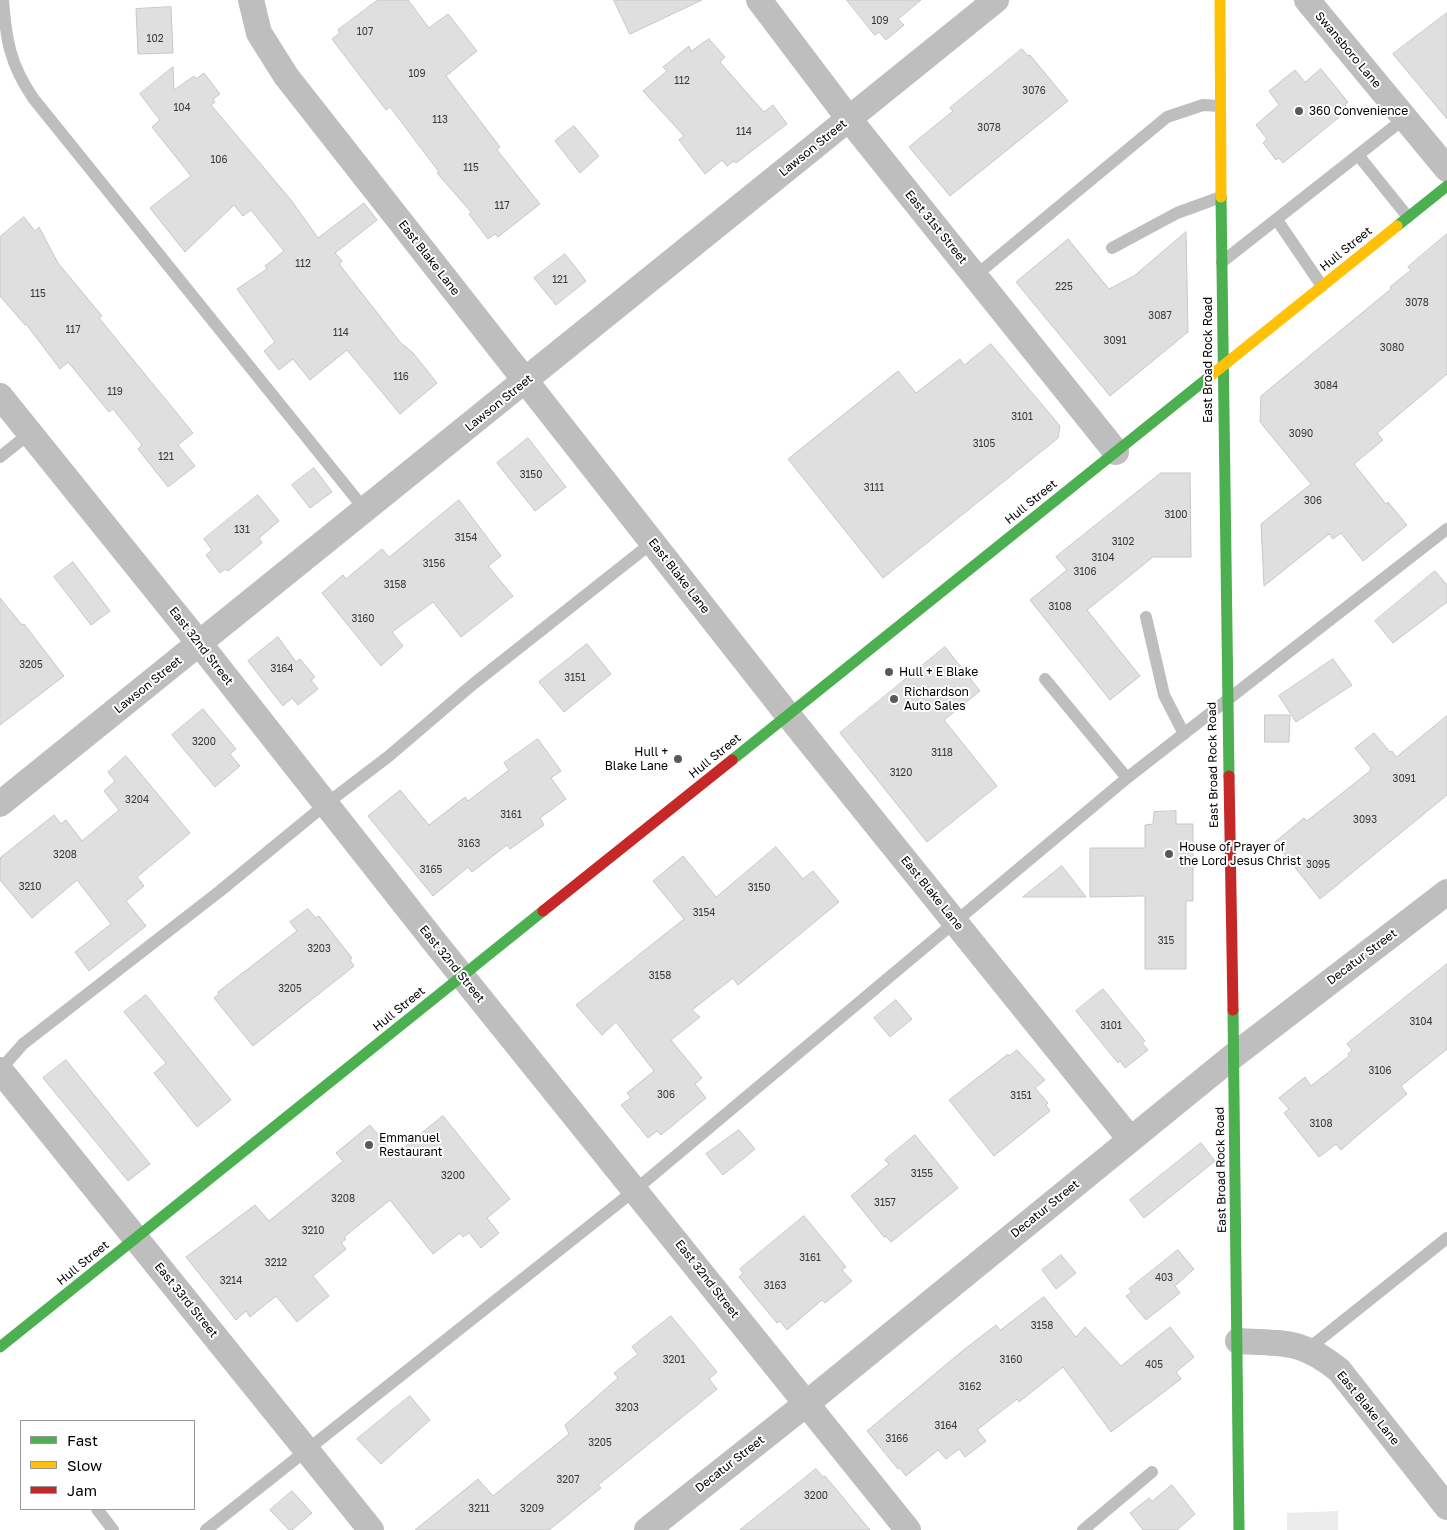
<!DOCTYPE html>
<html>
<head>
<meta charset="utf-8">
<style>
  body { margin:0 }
  #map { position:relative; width:1447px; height:1530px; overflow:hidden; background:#fff; font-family:"Golos Text",sans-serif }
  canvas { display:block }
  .legend { position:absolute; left:20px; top:1420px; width:175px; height:90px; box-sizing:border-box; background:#fff; border:1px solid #999; margin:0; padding:6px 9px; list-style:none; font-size:15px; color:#000 }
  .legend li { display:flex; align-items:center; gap:10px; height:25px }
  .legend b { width:25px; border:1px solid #999 }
</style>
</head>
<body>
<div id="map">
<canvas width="1447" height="1530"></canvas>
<ul class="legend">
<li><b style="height:6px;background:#4caf50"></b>Fast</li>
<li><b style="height:6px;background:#ffc107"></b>Slow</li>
<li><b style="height:6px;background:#c62828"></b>Jam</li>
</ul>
</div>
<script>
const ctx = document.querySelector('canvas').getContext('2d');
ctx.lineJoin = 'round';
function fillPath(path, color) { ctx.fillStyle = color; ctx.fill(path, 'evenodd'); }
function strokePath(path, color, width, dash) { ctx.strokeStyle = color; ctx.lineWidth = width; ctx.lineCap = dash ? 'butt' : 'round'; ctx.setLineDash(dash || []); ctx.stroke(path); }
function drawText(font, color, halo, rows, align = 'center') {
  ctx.font = font + ' "Golos Text",sans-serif'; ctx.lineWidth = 4; ctx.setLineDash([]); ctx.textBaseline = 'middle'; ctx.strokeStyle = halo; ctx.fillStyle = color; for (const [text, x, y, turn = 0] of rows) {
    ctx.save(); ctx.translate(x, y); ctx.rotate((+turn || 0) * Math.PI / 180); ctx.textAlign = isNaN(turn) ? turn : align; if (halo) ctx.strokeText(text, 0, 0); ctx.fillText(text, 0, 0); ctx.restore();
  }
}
const green = new Path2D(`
  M 1338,1511 L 1338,1530 L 1287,1530 L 1287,1513 Z`);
const building = new Path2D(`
  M 378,0 L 408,0 L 429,28 L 448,14 L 477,51 L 446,76 L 500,147 L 497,150 L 540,204 L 498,237 L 495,234 L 488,239 L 469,214 L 471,212 L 437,173 L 439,172 L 390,107 L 386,110 L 332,39 L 340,33 L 338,30 Z
  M 614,0 L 702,0 L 630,34 Z
  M 847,0 L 921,0 L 898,19 L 904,25 L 886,40 L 879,32 L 875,35 Z
  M 171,7 L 173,53 L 138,54 L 136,9 Z
  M 1447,13 L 1447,119 L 1393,54 Z
  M 709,39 L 725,57 L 720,62 L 754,101 L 764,112 L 773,105 L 787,124 L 736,163 L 734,161 L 727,166 L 722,160 L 705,174 L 679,140 L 684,136 L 643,91 L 667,71 L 663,67 L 689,46 L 691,51 Z
  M 1022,49 L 1028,56 L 1030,55 L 1068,101 L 950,196 L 909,147 L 953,111 L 950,108 Z
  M 173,67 L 174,90 L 194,76 L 196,79 L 204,73 L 220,94 L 213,99 L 215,102 L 211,105 L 291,200 L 318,238 L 364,203 L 377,220 L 335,253 L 342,261 L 339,264 L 400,342 L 413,353 L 437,383 L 400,414 L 347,350 L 310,380 L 293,359 L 279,370 L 264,351 L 275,342 L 237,289 L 267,269 L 265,266 L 284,251 L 251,210 L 243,216 L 234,205 L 185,252 L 150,208 L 191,176 L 152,127 L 160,120 L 140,94 Z
  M 1321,69 L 1348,102 L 1345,105 L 1349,109 L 1283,163 L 1279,158 L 1276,160 L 1263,143 L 1267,139 L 1256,125 L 1279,105 L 1269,91 L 1295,70 L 1305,82 Z
  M 574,126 L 599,156 L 580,173 L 555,141 Z
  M 24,217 L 35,231 L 39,227 L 58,263 L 102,316 L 99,318 L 193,433 L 178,445 L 195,466 L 168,487 L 138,449 L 142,445 L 113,409 L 109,412 L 68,362 L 60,369 L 26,324 L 25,325 L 0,296 L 0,237 Z
  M 1186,232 L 1188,332 L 1110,396 L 1016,282 L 1068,239 L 1109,289 L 1134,276 Z
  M 1447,234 L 1447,374 L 1377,433 L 1383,440 L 1354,464 L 1386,504 L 1388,502 L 1407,525 L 1363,561 L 1341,533 L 1333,539 L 1329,534 L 1264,586 L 1261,524 L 1311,484 L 1260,422 L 1261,396 L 1391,289 L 1390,287 L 1411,270 L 1408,267 Z
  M 565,254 L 586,281 L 556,305 L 534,278 Z
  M 991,344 L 1060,426 L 1058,438 L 883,578 L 788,459 L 898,371 L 916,393 L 960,359 L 964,365 Z
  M 528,438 L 566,487 L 535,511 L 497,463 Z
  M 314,468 L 332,492 L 310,508 L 292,485 Z
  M 1161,473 L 1190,473 L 1191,557 L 1153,557 L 1087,610 L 1140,676 L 1110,700 L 1030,600 L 1067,570 L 1056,557 Z
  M 258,495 L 279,521 L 259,538 L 262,543 L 228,571 L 225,569 L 220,573 L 206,555 L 212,550 L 204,539 Z
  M 459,500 L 501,556 L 488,566 L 513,596 L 461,637 L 433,602 L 392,632 L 403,646 L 381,666 L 322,593 L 343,575 L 346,579 L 382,549 L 389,557 Z
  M 73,562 L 110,611 L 91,625 L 54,577 Z
  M 1435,571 L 1447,585 L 1447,602 L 1393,643 L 1375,621 Z
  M 0,598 L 22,625 L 24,624 L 64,676 L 0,725 Z
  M 278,637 L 296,662 L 300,659 L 315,677 L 311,680 L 318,689 L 298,705 L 292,698 L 283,706 L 248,661 Z
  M 587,644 L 611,674 L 564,712 L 539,682 Z
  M 945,647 L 980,691 L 944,720 L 997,786 L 927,842 L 840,733 Z
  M 1333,659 L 1352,685 L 1296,722 L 1279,696 Z
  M 203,709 L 236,749 L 230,754 L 240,766 L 215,787 L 172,735 Z
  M 1265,715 L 1290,715 L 1289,742 L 1265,742 Z
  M 1447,716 L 1447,795 L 1320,899 L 1275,842 L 1304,818 L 1307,821 L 1370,771 L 1371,768 L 1355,748 L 1374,733 L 1390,752 L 1392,751 L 1396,757 Z
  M 538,739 L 561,771 L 551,778 L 566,799 L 540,818 L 544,825 L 510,849 L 507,845 L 472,872 L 468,867 L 433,896 L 368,816 L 400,790 L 429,825 L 465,797 L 468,801 L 509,770 L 504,763 Z
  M 126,756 L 190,833 L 137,877 L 144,886 L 126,901 L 146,926 L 89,971 L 75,952 L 111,924 L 77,880 L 32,918 L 0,880 L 0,858 L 54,815 L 61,824 L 66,820 L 82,841 L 119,810 L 104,791 L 115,781 L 108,772 Z
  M 1176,811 L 1176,824 L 1193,824 L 1193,901 L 1186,901 L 1186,969 L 1145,969 L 1145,896 L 1090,897 L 1090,848 L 1145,848 L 1145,825 L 1153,824 L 1154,812 Z
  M 776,847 L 803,879 L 813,871 L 839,902 L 738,985 L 733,978 L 692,1010 L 700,1017 L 671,1040 L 702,1078 L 695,1084 L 706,1098 L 661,1135 L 657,1131 L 648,1138 L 621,1105 L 631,1098 L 627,1093 L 654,1071 L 616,1022 L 602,1035 L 576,1005 L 684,919 L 653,881 L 683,856 L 716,897 Z
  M 1062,866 L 1086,897 L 1023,897 Z
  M 308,909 L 316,918 L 319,916 L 352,958 L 350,960 L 354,966 L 253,1046 L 214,998 L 219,994 L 218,992 L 297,931 L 290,922 Z
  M 1447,964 L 1447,1049 L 1401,1086 L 1407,1094 L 1358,1135 L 1341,1150 L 1336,1144 L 1319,1157 L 1284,1113 L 1289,1109 L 1279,1098 L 1305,1077 L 1311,1086 L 1349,1056 L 1348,1054 L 1352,1050 L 1347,1044 Z
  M 1103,989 L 1145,1041 L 1142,1043 L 1148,1050 L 1125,1068 L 1120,1061 L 1118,1063 L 1076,1011 Z
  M 146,995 L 231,1100 L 197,1127 L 154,1073 L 166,1063 L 124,1012 Z
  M 896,1000 L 912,1019 L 890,1037 L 874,1018 Z
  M 1017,1050 L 1045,1080 L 1035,1088 L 1048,1103 L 1046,1105 L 1050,1111 L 994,1156 L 949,1100 L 1008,1054 L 1009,1056 Z
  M 66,1060 L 150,1164 L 128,1181 L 43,1078 Z
  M 443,1116 L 510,1199 L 487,1218 L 499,1233 L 481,1248 L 469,1233 L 463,1237 L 460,1233 L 433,1254 L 390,1200 L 344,1237 L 346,1239 L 341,1243 L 346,1249 L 313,1276 L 329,1296 L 297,1322 L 276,1296 L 250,1317 L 246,1311 L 236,1320 L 186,1257 L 255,1205 L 269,1221 L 343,1161 L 336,1153 L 370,1125 L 394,1155 Z
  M 739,1130 L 755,1149 L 723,1175 L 706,1154 Z
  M 915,1135 L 958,1188 L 891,1242 L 886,1236 L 884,1237 L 851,1196 L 889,1164 L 885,1160 Z
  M 1201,1143 L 1215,1161 L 1144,1218 L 1130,1200 Z
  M 804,1216 L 846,1267 L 842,1270 L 852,1281 L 825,1303 L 822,1300 L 787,1330 L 780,1321 L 777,1323 L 739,1277 L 743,1273 L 740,1269 Z
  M 1178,1250 L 1194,1269 L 1175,1286 L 1180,1293 L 1146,1320 L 1126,1296 L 1132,1292 L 1129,1289 Z
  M 1061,1255 L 1076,1273 L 1056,1289 L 1042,1270 Z
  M 1044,1297 L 1076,1337 L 1085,1327 L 1121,1366 L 1170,1327 L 1194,1357 L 1176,1372 L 1181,1379 L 1111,1432 L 1063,1367 L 1019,1402 L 1017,1399 L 977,1430 L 986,1441 L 965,1457 L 959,1449 L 946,1459 L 938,1450 L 906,1476 L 900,1468 L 898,1469 L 867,1431 L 961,1352 L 996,1325 L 1000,1330 Z
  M 671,1316 L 717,1372 L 709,1379 L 717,1389 L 598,1485 L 601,1488 L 549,1530 L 415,1530 L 478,1479 L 493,1496 L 569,1434 L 565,1425 L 618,1378 L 614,1373 L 638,1354 L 632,1347 Z
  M 410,1396 L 430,1420 L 381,1464 L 357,1439 Z
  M 816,1469 L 823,1477 L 825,1476 L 870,1530 L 740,1530 Z
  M 1172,1485 L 1195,1514 L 1177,1530 L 1143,1530 L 1130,1513 L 1149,1498 L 1152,1501 Z
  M 292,1491 L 312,1513 L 292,1530 L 289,1530 L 270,1510 Z`);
const lane = new Path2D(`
  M 3,0 C 6,40 10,64 33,98 L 366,511
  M 1405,118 L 1358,155 L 1408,217
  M 1277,220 L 1322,286
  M 1112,248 L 1177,213 L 1221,197
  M 1222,262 L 1358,155
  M 975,276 L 1167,117 L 1203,105 L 1220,106
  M 0,457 L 30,433
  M 1146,617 L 1164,695 L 1184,734
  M 1045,679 L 1127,778
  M 0,1070 L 23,1044 L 220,891 L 326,804 L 389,756 L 472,685 L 653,542
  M 1308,1349 L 1447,1238
  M 97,1509 L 113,1530
  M 206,1530 L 635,1190 L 1127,778 L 1447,529
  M 1083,1530 L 1152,1472`);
const street = new Path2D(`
  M 251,0 L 259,33 L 286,76 L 788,715 L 1130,1139
  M 759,0 L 849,119 L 1116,452
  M 1307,0 L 1447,169
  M 0,396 L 199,643 L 433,940 L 908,1530
  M 0,804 L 996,0
  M 0,1070 L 371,1530
  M 1238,1341 C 1285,1344 1300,1339 1339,1370 L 1447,1507
  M 647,1530 L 806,1404 L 1232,1057 L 1447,892`);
const fast = new Path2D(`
  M 1221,197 L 1229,776
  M 1397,226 L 1447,186
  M 732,760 L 1209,377
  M 1233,1010 L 1239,1530
  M 0,1347 L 543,911`);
const slow = new Path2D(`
  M 1220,0 L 1221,197
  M 1209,377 L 1397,226`);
const jam = new Path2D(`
  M 1229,776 L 1233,1010
  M 543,911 L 732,760`);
const markers = [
  [1299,111,5,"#595959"],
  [889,672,5,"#595959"],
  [894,699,5,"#595959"],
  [678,759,5,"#595959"],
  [1169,854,5,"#595959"],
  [369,1145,5,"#595959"]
];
const numberNames = [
  ["109",880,21],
  ["107",365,32],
  ["102",155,39],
  ["109",417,74],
  ["112",682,81],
  ["3076",1034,91],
  ["104",182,108],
  ["113",440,120],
  ["3078",989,128],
  ["114",744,132],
  ["106",219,160],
  ["115",471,168],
  ["117",502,206],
  ["112",303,264],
  ["121",560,280],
  ["225",1064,287],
  ["115",38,294],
  ["3078",1417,303],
  ["3087",1160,316],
  ["117",73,330],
  ["114",341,333],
  ["3091",1115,341],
  ["3080",1392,348],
  ["116",401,377],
  ["3084",1326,386],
  ["119",115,392],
  ["3101",1022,417],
  ["3090",1301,434],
  ["3105",984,444],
  ["121",166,457],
  ["3150",531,475],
  ["3111",874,488],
  ["306",1313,501],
  ["3100",1176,515],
  ["131",242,530],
  ["3154",466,538],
  ["3102",1123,542],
  ["3104",1103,558],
  ["3156",434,564],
  ["3106",1085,572],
  ["3158",395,585],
  ["3108",1060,607],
  ["3160",363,619],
  ["3205",31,665],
  ["3164",282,669],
  ["3151",575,678],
  ["3200",204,742],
  ["3118",942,753],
  ["3120",901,773],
  ["3091",1404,779],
  ["3204",137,800],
  ["3161",511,815],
  ["3093",1365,820],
  ["3163",469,844],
  ["3208",65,855],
  ["3095",1318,865],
  ["3165",431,870],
  ["3210",30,887],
  ["3150",759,888],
  ["3154",704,913],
  ["315",1166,941],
  ["3203",319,949],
  ["3158",660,976],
  ["3205",290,989],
  ["3104",1421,1022],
  ["3101",1111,1026],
  ["3106",1380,1071],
  ["306",666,1095],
  ["3151",1021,1096],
  ["3108",1321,1124],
  ["3155",922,1174],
  ["3200",453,1176],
  ["3208",343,1199],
  ["3157",885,1203],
  ["3210",313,1231],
  ["3161",810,1258],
  ["3212",276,1263],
  ["403",1164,1278],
  ["3214",231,1281],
  ["3163",775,1286],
  ["3158",1042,1326],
  ["3201",674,1360],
  ["3160",1011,1360],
  ["405",1154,1365],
  ["3162",970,1387],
  ["3203",627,1408],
  ["3164",946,1426],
  ["3166",897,1439],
  ["3205",600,1443],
  ["3207",568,1480],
  ["3200",816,1496],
  ["3211",479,1509],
  ["3209",532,1509]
];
const streetNames = [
  ["Swansboro Lane",1348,50,50],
  ["Lawson Street",813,148,-39],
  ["East 31st Street",936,227,51],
  ["Hull Street",1346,249,-39],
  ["East Blake Lane",429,258,52],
  ["East Broad Rock Road",1208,360,-90],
  ["Lawson Street",499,403,-39],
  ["Hull Street",1031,502,-39],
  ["East Blake Lane",679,576,52],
  ["East 32nd Street",201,646,52],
  ["Lawson Street",148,685,-39],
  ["Hull Street",715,756,-39],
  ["East Broad Rock Road",1213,765,-91],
  ["East Blake Lane",932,893,51],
  ["Decatur Street",1362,957,-37],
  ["East 32nd Street",452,964,51],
  ["Hull Street",399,1009,-39],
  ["East Broad Rock Road",1221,1170,-91],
  ["Decatur Street",1045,1209,-39],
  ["Hull Street",83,1263,-39],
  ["East 32nd Street",707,1279,52],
  ["East 33rd Street",186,1300,51],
  ["East Blake Lane",1368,1408,51],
  ["Decatur Street",730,1464,-38]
];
const poiNames = [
  ["360 Convenience",1309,111],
  ["Hull + E Blake",899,672],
  ["Richardson",904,692],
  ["Auto Sales",904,706],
  ["Hull +",668,752,"right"],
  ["Blake Lane",668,766,"right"],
  ["House of Prayer of",1179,847],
  ["the Lord Jesus Christ",1179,861],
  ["Emmanuel",379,1138],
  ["Restaurant",379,1152]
];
fillPath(green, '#ececec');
fillPath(building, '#dfdfdf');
strokePath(building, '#c7c7c7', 1);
strokePath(lane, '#bebebe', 12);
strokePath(street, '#bebebe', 26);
strokePath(fast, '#4caf50', 11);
strokePath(slow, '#ffc107', 11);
strokePath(jam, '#c62828', 11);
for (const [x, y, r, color] of markers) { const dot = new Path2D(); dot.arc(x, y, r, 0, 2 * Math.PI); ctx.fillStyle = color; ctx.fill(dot); strokePath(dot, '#fff', 2); }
drawText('10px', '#383838', null, numberNames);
drawText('12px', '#000', '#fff', streetNames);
drawText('12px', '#000', '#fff', poiNames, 'left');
</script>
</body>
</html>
